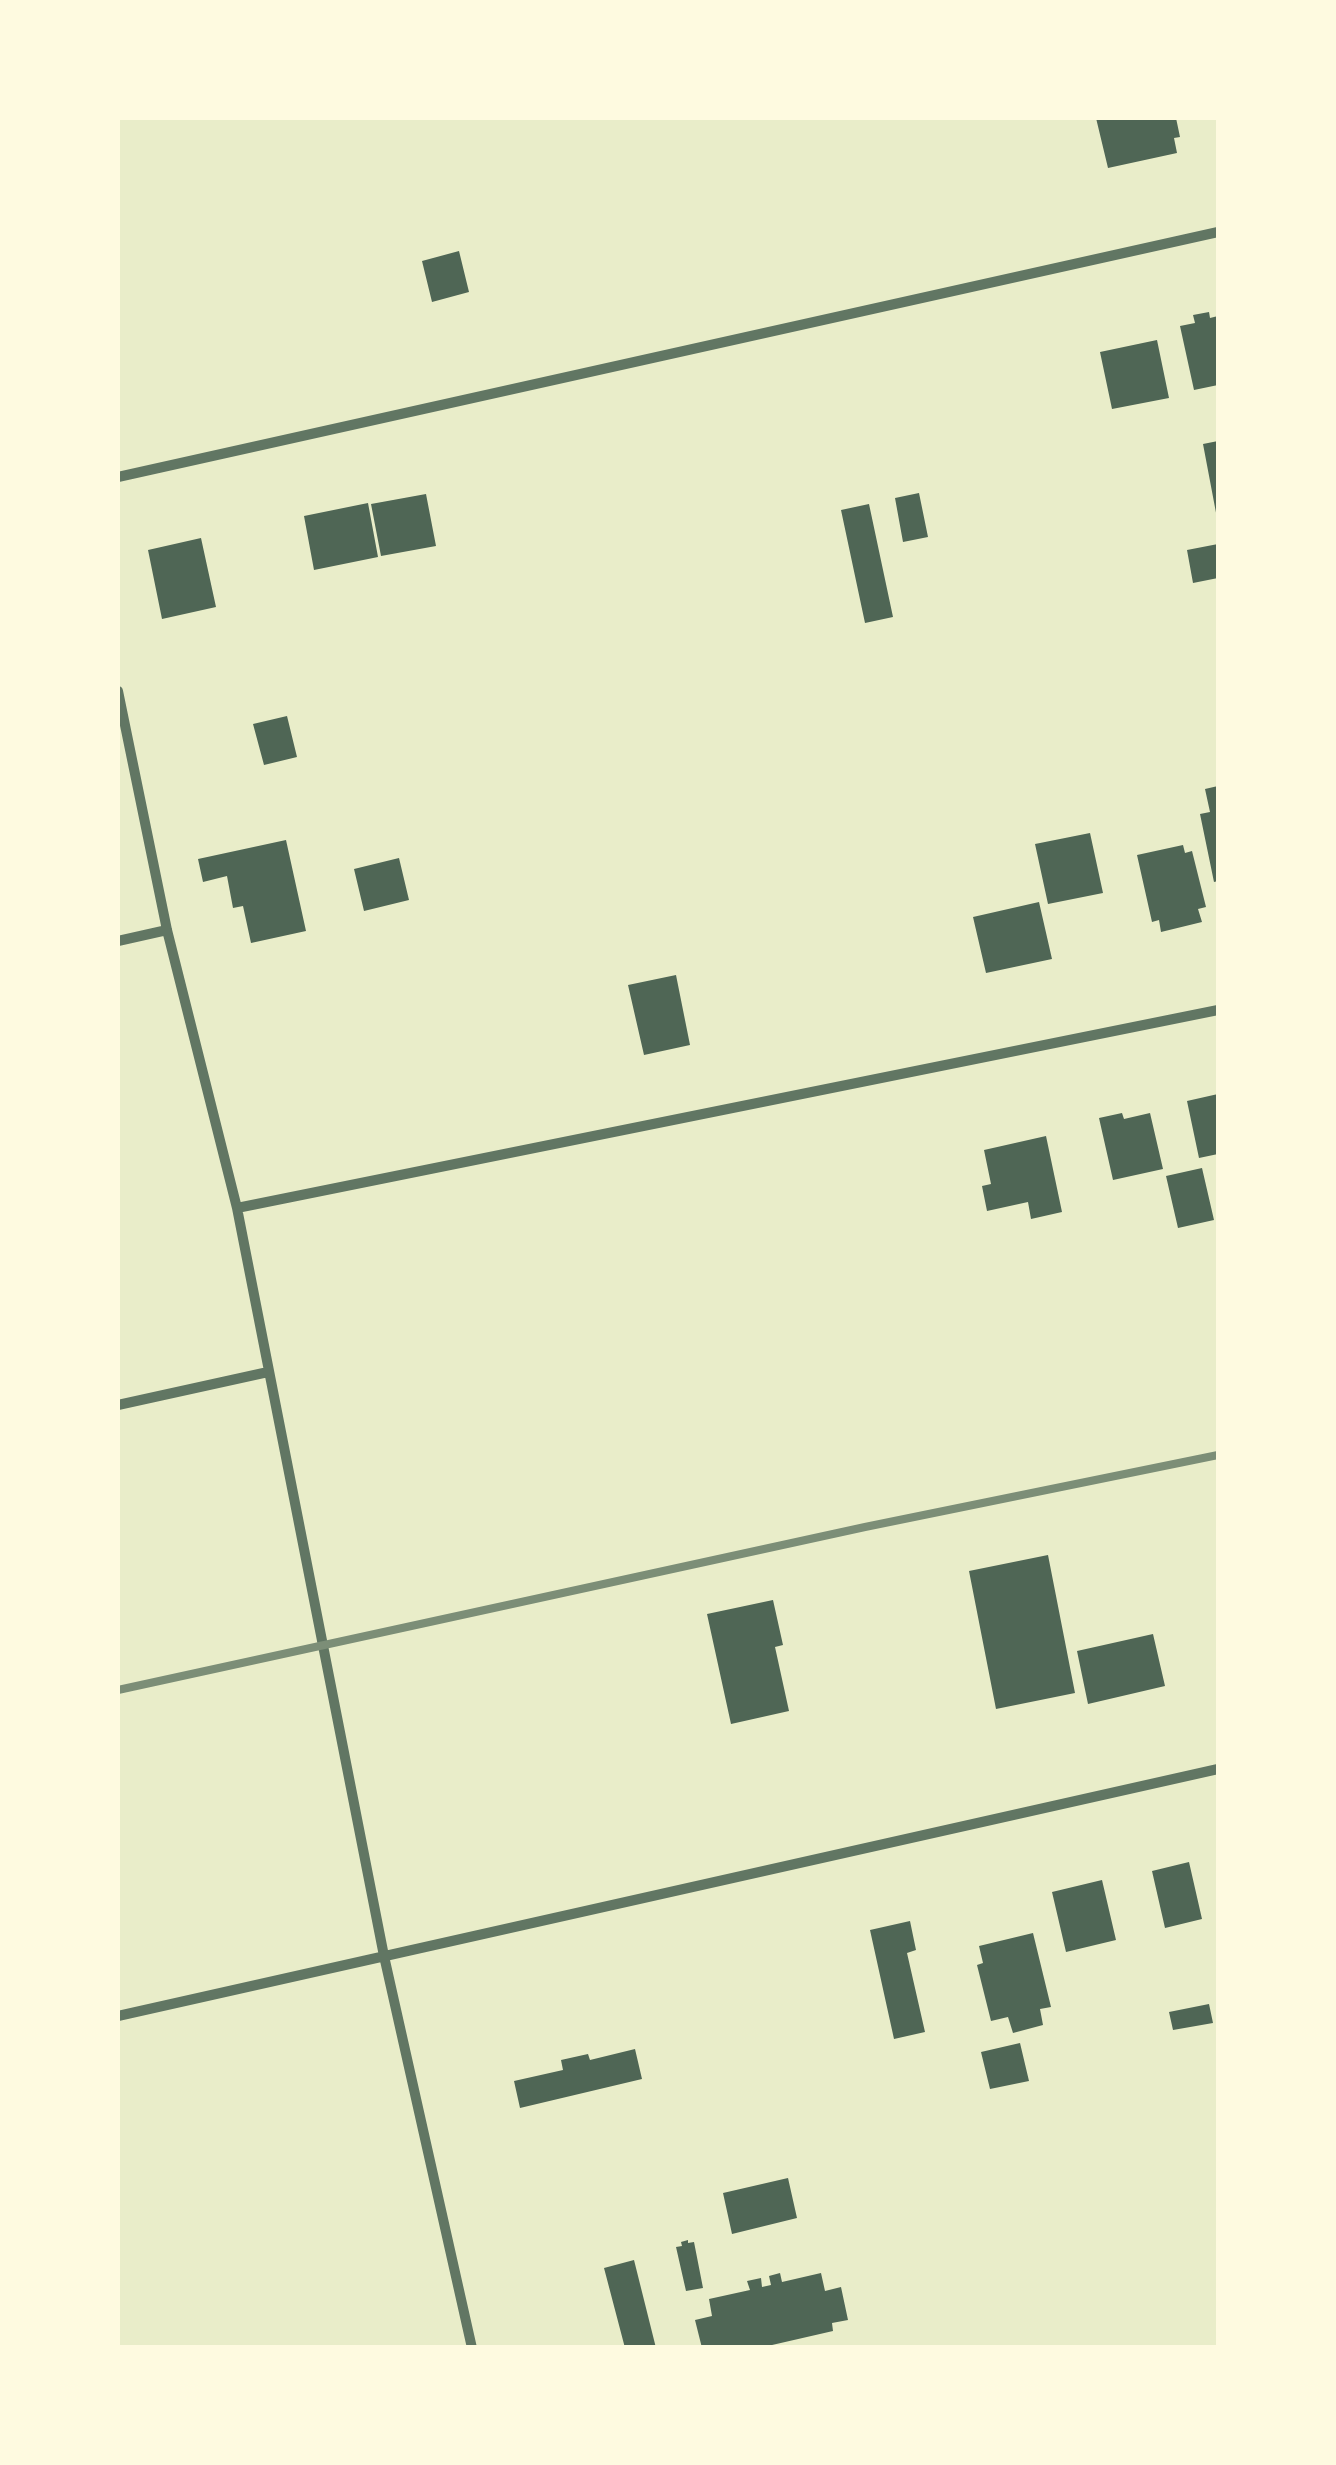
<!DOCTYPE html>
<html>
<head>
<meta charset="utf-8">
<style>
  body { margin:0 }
  #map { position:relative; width:1336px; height:2465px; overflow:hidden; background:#e9edc9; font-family:Signika,sans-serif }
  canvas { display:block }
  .frame { position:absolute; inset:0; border:120px solid #fefae0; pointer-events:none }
</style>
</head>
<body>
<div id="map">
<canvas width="1336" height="2465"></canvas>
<div class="frame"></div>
</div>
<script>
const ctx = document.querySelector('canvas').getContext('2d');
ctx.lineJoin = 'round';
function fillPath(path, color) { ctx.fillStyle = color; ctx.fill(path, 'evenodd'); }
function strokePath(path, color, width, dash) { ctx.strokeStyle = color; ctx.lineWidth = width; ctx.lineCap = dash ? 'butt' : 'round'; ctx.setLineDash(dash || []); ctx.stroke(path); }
const building = new Path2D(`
  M 1096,118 L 1176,118 L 1180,137 L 1174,138 L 1177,153 L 1108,168 Z
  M 459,251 L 469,292 L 432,302 L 422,261 Z
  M 1209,312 L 1210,318 L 1218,316 L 1218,385 L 1194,390 L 1180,326 L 1195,323 L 1193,315 Z
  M 1157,340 L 1169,398 L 1112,409 L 1100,352 Z
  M 1218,441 L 1218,517 L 1217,518 L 1203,444 Z
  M 919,493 L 928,537 L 903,542 L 895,498 Z
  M 426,494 L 436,546 L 381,556 L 371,504 Z
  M 368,503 L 378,557 L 314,570 L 304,516 Z
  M 869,504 L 893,617 L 865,623 L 841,510 Z
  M 201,538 L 216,607 L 162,619 L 148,550 Z
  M 1218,544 L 1218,578 L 1193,583 L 1187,550 Z
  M 287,716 L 297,757 L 264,765 L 253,724 Z
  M 1218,786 L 1218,881 L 1214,882 L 1200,814 L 1210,812 L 1205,789 Z
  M 1090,833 L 1103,893 L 1048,904 L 1035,844 Z
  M 286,840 L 306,931 L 251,943 L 243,906 L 233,908 L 227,876 L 203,882 L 198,859 Z
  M 1183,845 L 1185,853 L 1192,851 L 1206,907 L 1198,909 L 1202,922 L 1161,932 L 1159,920 L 1152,922 L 1137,855 Z
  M 399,858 L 409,900 L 364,911 L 354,869 Z
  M 1039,902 L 1052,959 L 986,973 L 973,917 Z
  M 676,975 L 690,1045 L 644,1055 L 628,985 Z
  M 1218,1094 L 1218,1154 L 1199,1158 L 1187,1101 Z
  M 1122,1113 L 1124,1119 L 1150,1113 L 1163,1169 L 1113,1180 L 1099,1118 Z
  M 1046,1136 L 1062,1212 L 1031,1219 L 1028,1202 L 987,1211 L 982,1186 L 991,1184 L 984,1150 Z
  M 1202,1168 L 1214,1220 L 1178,1228 L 1166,1176 Z
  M 1048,1555 L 1075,1693 L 996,1709 L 969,1571 Z
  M 773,1600 L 783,1645 L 775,1647 L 789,1711 L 731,1724 L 707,1614 Z
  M 1153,1634 L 1165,1686 L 1088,1704 L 1077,1651 Z
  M 1189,1862 L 1202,1919 L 1165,1928 L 1152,1871 Z
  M 1102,1880 L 1116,1940 L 1066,1952 L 1052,1892 Z
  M 910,1921 L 916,1950 L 907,1953 L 925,2032 L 894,2039 L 870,1930 Z
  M 1033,1933 L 1051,2007 L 1040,2009 L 1043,2025 L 1013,2033 L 1008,2017 L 991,2021 L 977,1965 L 983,1963 L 979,1946 Z
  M 1209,2004 L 1213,2023 L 1173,2030 L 1169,2012 Z
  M 1020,2043 L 1029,2081 L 990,2089 L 981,2052 Z
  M 635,2049 L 642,2079 L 520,2108 L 514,2081 L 563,2070 L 561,2060 L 588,2054 L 590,2060 Z
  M 788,2178 L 797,2218 L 732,2234 L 723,2193 Z
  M 688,2240 L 688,2243 L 694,2242 L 703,2288 L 686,2291 L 676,2247 L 682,2246 L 681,2242 Z
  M 634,2260 L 656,2348 L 625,2348 L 604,2268 Z
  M 780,2273 L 782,2282 L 821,2273 L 825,2291 L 841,2287 L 848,2320 L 832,2323 L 833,2331 L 759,2348 L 702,2348 L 695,2320 L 712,2316 L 709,2299 L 750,2290 L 747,2281 L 761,2278 L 762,2287 L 771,2285 L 769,2276 Z`);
const minor = new Path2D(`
  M 118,477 L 1218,232
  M 118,691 L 167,930 L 237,1208 L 384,1956 L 472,2348
  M 118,941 L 167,930
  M 237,1208 L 1218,1010
  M 118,1405 L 268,1372
  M 118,2016 L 1218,1769`);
const rail = new Path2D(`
  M 118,1690 L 865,1527 L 1218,1455`);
fillPath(building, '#4f6655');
strokePath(minor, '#617663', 10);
strokePath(rail, '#7c8e77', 8);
</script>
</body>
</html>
